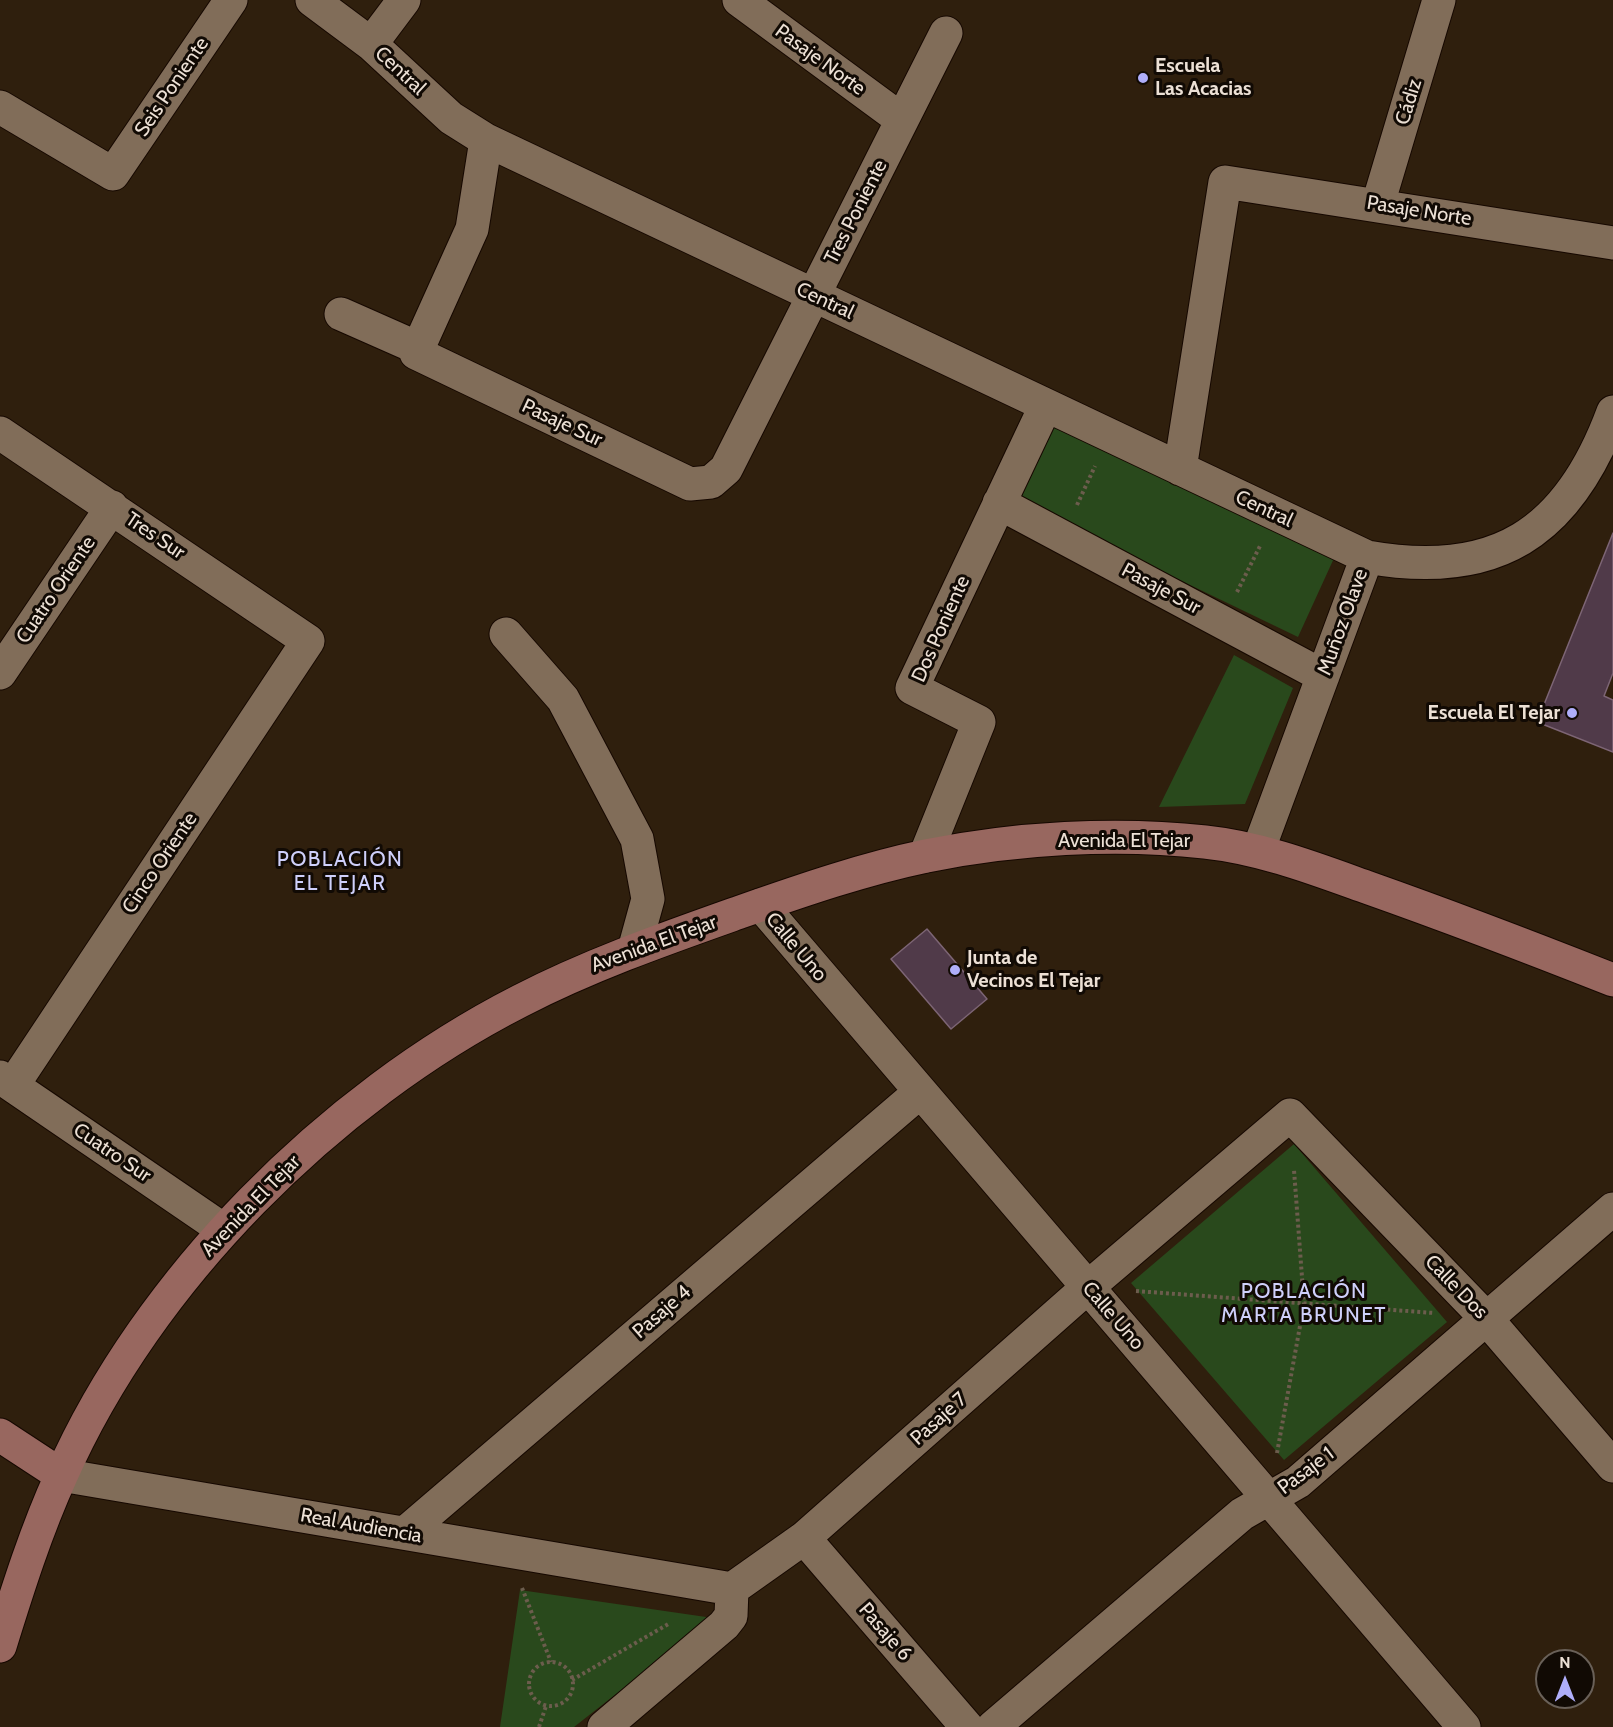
<!DOCTYPE html>
<html>
<head>
<meta charset="utf-8">
<style>
  body { margin:0 }
  #map { position:relative; width:1613px; height:1727px; overflow:hidden; background:#2f1f0d; font-family:Cabin,sans-serif }
  canvas { display:block }
  .north { position:absolute; left:1535px; top:1649px; width:60px; height:60px; box-sizing:border-box; background:#110a04; border:2px solid #696058; border-radius:50%; rotate:0deg; font-size:16px; font-weight:700; line-height:24px; text-align:center; color:#ece0d5 }
  .north::after { content:''; display:block; margin:auto; width:21px; height:27px; background:#afaefa; clip-path:polygon(50% 0,100% 100%,50% 72%,0 100%) }
</style>
</head>
<body>
<div id="map">
<canvas width="1613" height="1727"></canvas>
<div class="north">N</div>
</div>
<script>
const ctx = document.querySelector('canvas').getContext('2d');
ctx.lineJoin = 'round';
function fillPath(path, color) { ctx.fillStyle = color; ctx.fill(path, 'evenodd'); }
function strokePath(path, color, width, dash) { ctx.strokeStyle = color; ctx.lineWidth = width; ctx.lineCap = dash ? 'butt' : 'round'; ctx.setLineDash(dash || []); ctx.stroke(path); }
function drawText(font, color, halo, rows, align = 'center') {
  ctx.font = font + ' Cabin,sans-serif'; ctx.lineWidth = 6; ctx.setLineDash([]); ctx.textBaseline = 'middle'; ctx.strokeStyle = halo; ctx.fillStyle = color; for (const [text, x, y, turn = 0] of rows) {
    ctx.save(); ctx.translate(x, y); ctx.rotate((+turn || 0) * Math.PI / 180); ctx.textAlign = isNaN(turn) ? turn : align; if (halo) ctx.strokeText(text, 0, 0); ctx.fillText(text, 0, 0); ctx.restore();
  }
}
const green = new Path2D(`
  M 1036,413 L 1335,556 L 1298,637 L 997,492 Z
  M 1234,655 L 1293,688 L 1245,804 L 1159,807 Z
  M 1294,1144 L 1447,1322 L 1284,1460 L 1131,1283 Z
  M 520,1590 L 713,1618 L 574,1727 L 500,1727 Z`);
const building = new Path2D(`
  M 1613,533 L 1613,673 L 1604,696 L 1613,700 L 1613,752 L 1537,722 Z
  M 927,929 L 987,999 L 951,1029 L 891,959 Z`);
const path = new Path2D(`
  M 1077,505 L 1095,466
  M 1237,592 L 1261,544
  M 1136,1291 L 1434,1313
  M 1277,1453 L 1304,1304 L 1294,1170
  M 522,1588 L 551,1662
  M529 1684a22 22 0 1 1 44 0a22 22 0 1 1-44 0Z
  M 572,1680 L 670,1623
  M 539,1727 L 546,1706`);
const street = new Path2D(`
  M 312,0 L 371,44 L 451,118 L 486,140 L 1367,557 C 1495,580 1568,534 1613,412
  M 739,0 L 902,120
  M 371,44 L 404,0
  M 0,107 L 113,174 L 231,0
  M 486,140 L 472,229 L 416,353 L 690,484 L 711,482 L 726,469 L 946,33
  M 1378,204 L 1439,0
  M 341,314 L 418,348
  M 0,433 L 308,641 L 13,1085
  M 1180,469 L 1225,182 L 1613,243
  M 999,503 L 1323,676
  M 506,634 L 563,699 L 637,839 L 648,899 L 634,950
  M 0,673 L 112,507
  M 1258,851 L 1367,557
  M 925,856 L 979,722 L 912,688 L 1046,405
  M 761,905 L 1464,1727
  M 0,1077 L 224,1230
  M 61,1475 L 732,1589
  M 405,1533 L 920,1092
  M 804,1538 L 967,1727
  M 732,1589 L 804,1538 L 1088,1287 L 1290,1115 L 1485,1317 L 1613,1466
  M 604,1727 L 724,1625 L 731,1616 L 732,1589
  M 993,1727 L 1242,1514 L 1298,1482 L 1613,1209`);
const secondary = new Path2D(`
  M 0,1435 L 61,1475
  M 0,1646 C 18,1588 36,1531 61,1476 C 148,1279 330,1098 520,1001 C 592,964 667,938 743,911 C 803,890 864,869 926,856 C 1014,838 1116,832 1205,842 C 1262,848 1316,869 1369,888 C 1451,917 1532,948 1613,980`);
const markers = [
  [1143,78,6,"#afaefa"],
  [1572,713,6,"#afaefa"],
  [955,970,6,"#afaefa"]
];
const streetNames = [
  ["Pasaje Norte",820,60,36],
  ["Central",400,71,43],
  ["Seis Poniente",172,87,-56],
  ["Cádiz",1409,102,-73],
  ["Pasaje Norte",1419,211,9],
  ["Tres Poniente",856,212,-63],
  ["Central",825,301,25],
  ["Pasaje Sur",562,423,25],
  ["Central",1264,509,25],
  ["Tres Sur",155,536,34],
  ["Pasaje Sur",1161,589,28],
  ["Cuatro Oriente",56,590,-56],
  ["Muñoz Olave",1343,622,-70],
  ["Dos Poniente",941,629,-66],
  ["Avenida El Tejar",1124,841],
  ["Cinco Oriente",160,863,-56],
  ["Avenida El Tejar",654,944,-20],
  ["Calle Uno",796,947,50],
  ["Cuatro Sur",112,1153,34],
  ["Avenida El Tejar",251,1206,-46],
  ["Calle Dos",1456,1287,46],
  ["Pasaje 4",662,1312,-41],
  ["Calle Uno",1113,1316,49],
  ["Pasaje 7",939,1419,-42],
  ["Pasaje 1",1306,1471,-37],
  ["Real Audiencia",361,1526,10],
  ["Pasaje 6",885,1632,49]
];
const poiNames = [
  ["Escuela",1155,66],
  ["Las Acacias",1155,89],
  ["Escuela El Tejar",1560,713,"right"],
  ["Junta de",967,958],
  ["Vecinos El Tejar",967,981]
];
const neighbourhoodNames = [
  ["POBLACIÓN",340,860],
  ["EL TEJAR",340,884],
  ["POBLACIÓN",1304,1292],
  ["MARTA BRUNET",1304,1316]
];
fillPath(green, '#29491c');
fillPath(building, '#503a49');
strokePath(building, '#7d6575', 1.5);
strokePath(street, '#160800', 35);
strokePath(secondary, '#160800', 35);
strokePath(path, '#6c5d4d', 4, [3, 3]);
strokePath(street, '#816d59', 33);
strokePath(secondary, '#98675f', 33);
for (const [x, y, r, color] of markers) { const dot = new Path2D(); dot.arc(x, y, r, 0, 2 * Math.PI); ctx.fillStyle = color; ctx.fill(dot); strokePath(dot, '#110a04', 2); }
drawText('20px', '#ece0d5', '#110a04', streetNames);
drawText('bold 20px', '#ece0d5', '#110a04', poiNames, 'left');
ctx.letterSpacing = '1.5px';
drawText('21px', '#cfd0fb', '#110a04', neighbourhoodNames);
ctx.letterSpacing = '0px';
</script>
</body>
</html>
